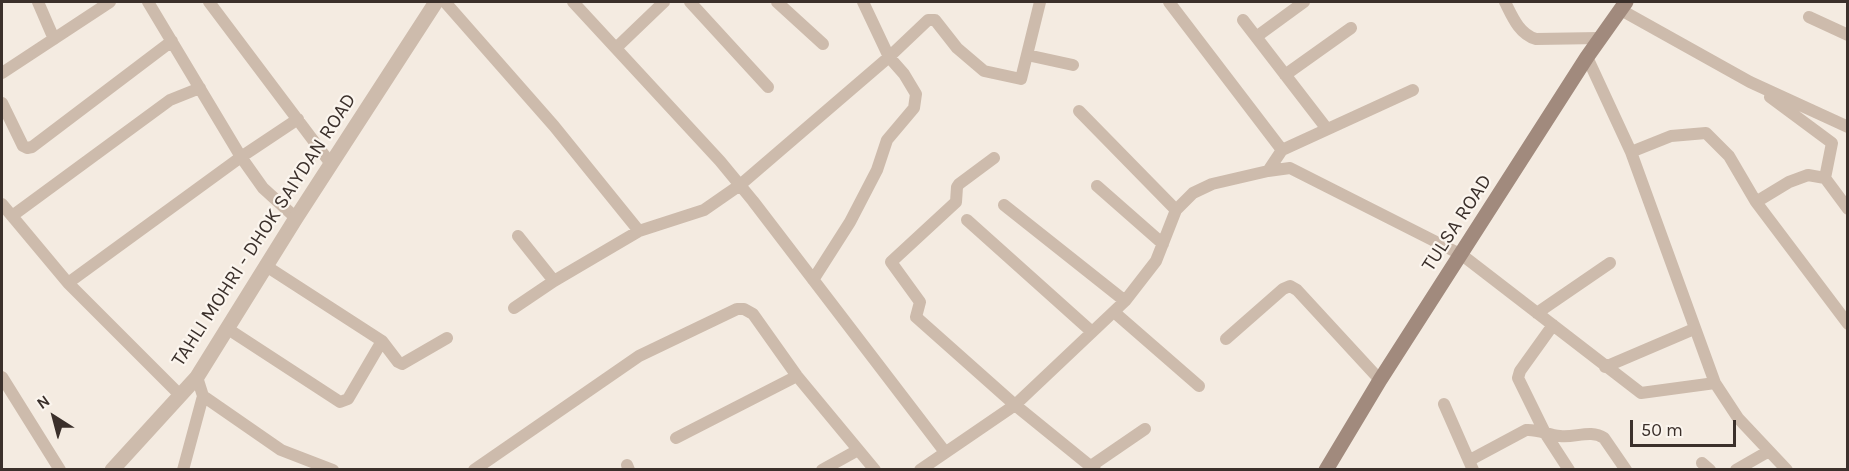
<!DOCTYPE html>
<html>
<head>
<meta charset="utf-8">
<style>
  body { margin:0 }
  #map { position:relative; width:1849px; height:471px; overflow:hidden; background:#f4ebe1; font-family:Karla,sans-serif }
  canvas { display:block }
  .frame { position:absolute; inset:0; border:3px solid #3b302b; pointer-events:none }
  .north { position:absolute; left:24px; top:387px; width:60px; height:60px; -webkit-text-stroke:4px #fbf5ee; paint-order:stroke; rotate:324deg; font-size:16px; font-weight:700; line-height:24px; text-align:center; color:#3b302b }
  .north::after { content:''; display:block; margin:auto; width:21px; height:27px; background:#3b302b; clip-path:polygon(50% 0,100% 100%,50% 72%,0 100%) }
  .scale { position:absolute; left:1630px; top:420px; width:106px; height:27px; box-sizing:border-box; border:3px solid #3b302b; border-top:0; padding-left:8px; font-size:18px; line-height:21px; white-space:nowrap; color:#3b302b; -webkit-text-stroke:4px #fbf5ee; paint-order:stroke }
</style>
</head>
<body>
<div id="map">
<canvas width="1849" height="471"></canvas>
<div class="frame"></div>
<div class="north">N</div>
<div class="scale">50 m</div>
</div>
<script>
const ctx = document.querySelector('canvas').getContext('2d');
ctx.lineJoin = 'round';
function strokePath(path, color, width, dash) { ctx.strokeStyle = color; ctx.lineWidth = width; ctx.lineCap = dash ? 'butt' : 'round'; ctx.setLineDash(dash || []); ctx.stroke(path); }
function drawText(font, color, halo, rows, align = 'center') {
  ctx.font = font + ' Karla,sans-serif'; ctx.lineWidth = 4.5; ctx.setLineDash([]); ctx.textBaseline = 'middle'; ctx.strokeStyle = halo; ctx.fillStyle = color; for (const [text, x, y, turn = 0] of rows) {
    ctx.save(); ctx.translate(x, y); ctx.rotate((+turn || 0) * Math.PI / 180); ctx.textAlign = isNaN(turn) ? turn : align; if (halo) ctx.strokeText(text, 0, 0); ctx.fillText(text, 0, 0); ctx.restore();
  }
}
const minor = new Path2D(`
  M 38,2 L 54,39
  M 148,2 L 241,157 L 263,188 L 296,218
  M 209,2 L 331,164
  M 445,2 L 554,126 L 639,231
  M 573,2 L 720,161 L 753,201 L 945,452
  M 690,2 L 768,87
  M 777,2 L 823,44
  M 1169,2 L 1282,150
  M 1505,2 C 1512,16 1519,34 1536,39 L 1600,38
  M 1621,10 L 1750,82 L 1848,127
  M 1809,17 L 1848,35
  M 1243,20 L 1327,129
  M 1256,37 L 1304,2
  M 616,48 L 664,2
  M 1027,55 L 1073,65
  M 1587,57 L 1631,152 L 1715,383 L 1738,418 L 1787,470
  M 2,73 L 110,2
  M 1285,75 L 1351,28
  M 1770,97 L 1832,143 L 1825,178
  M 2,103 L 23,146 L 27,148 L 32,147 L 172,41
  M 1079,111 L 1176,210
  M 1631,152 L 1671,136 L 1706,133 L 1729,156 L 1756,202 L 1848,324
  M 994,158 L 959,184 L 957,187 L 956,202 L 891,262 L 920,302 L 916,317 L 1015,405 L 1095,470
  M 1268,171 L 1282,150 L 1413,90
  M 1097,186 L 1163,244
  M 1756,202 L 1789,182 L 1808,175 L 1825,178 L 1848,209
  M 2,204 L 68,283 L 181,396
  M 1004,205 L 1125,301
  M 12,216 L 170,100 L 200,88
  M 967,220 L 1092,332
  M 518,236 L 554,281
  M 266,266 L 382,341 L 398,362 L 402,364 L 447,338
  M 813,280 L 850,222 L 877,170 L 887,140 L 914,108 L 916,94 L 904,74 L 889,57 L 863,2
  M 68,283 L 241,157 L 298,119
  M 514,308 L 554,281 L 639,231 L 704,210 L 740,185 L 889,57 L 928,20 L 935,20 L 957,48 L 984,71 L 1021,79 L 1040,2
  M 1114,312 L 1199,386
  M 1537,313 L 1610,263
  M 1553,325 L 1520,371 L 1518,378 L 1545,433 L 1569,470
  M 228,329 L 340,402 L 348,399 L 382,341
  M 1226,339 L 1283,289 L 1290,286 L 1297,290 L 1380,380
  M 1605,367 L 1694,329
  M 2,377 L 60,470
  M 203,396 L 281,450 L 333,470
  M 1444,404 L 1473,470
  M 676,438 L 797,376
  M 1470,460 L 1526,430 C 1538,429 1548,435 1560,436 C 1575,438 1591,429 1604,438 L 1626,470
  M 1702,463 L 1710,470
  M 627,465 L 629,470
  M 1091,466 L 1145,429
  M 183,470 L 203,396 L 197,377
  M 474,470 L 639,356 L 737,309 L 744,309 L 753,314 L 797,376 L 875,470
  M 822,470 L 858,450
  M 920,470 L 1015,405 L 1125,301 L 1156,261 L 1176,210 L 1193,193 L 1212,184 L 1268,171 L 1290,168 L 1462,255 L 1641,393 L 1715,383
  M 1736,470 L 1769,451`);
const tertiary = new Path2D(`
  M 112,470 L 197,377 L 296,218 L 436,2`);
const secondary = new Path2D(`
  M 1326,470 L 1380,380 L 1587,57 L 1626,2`);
const streetNames = [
  ["TULSA ROAD",1457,223,-57],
  ["TAHLI MOHRI - DHOK SAIYDAN ROAD",264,230,-57]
];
strokePath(minor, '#cdbbac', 12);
strokePath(tertiary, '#cdbbac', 15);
strokePath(secondary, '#a18a7d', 15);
drawText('20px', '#3b302b', '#fbf5ee', streetNames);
</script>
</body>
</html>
